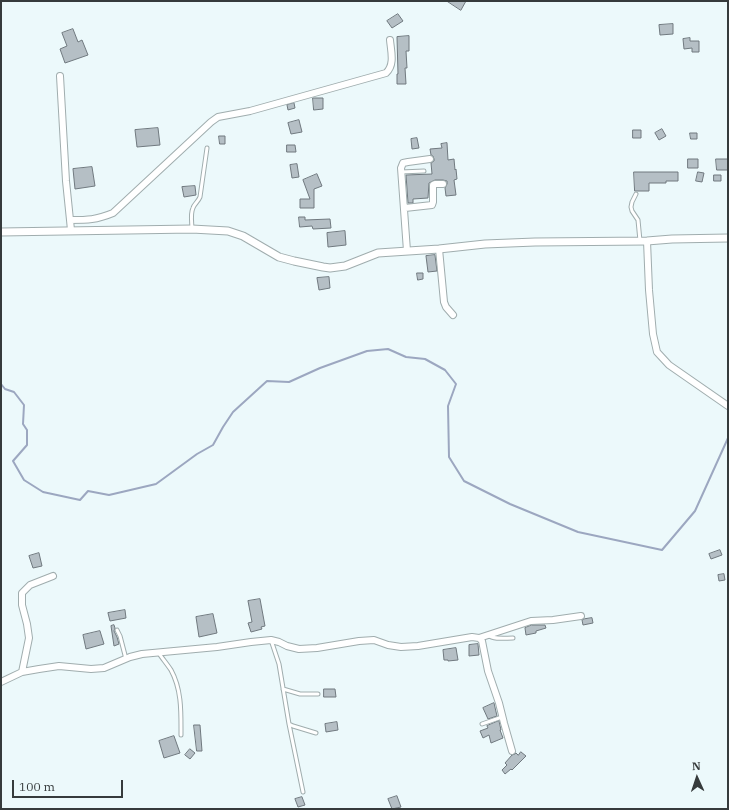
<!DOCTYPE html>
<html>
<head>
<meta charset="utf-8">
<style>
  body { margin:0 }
  #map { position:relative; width:729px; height:810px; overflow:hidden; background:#ecf9fb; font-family:"IBM Plex Serif",serif }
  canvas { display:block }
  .frame { position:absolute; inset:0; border:2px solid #363b3c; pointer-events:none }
  .north { position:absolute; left:677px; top:758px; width:40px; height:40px; -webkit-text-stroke:3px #ecf9fb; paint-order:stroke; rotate:357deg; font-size:11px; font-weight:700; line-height:16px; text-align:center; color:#363b3c }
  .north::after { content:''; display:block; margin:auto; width:14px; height:18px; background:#363b3c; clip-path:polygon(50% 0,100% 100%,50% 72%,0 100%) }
  .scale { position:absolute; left:12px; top:780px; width:111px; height:18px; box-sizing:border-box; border:2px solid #363b3c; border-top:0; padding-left:5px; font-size:12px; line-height:14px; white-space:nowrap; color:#363b3c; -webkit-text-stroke:3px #ecf9fb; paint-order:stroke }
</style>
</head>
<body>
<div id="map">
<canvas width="729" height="810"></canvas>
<div class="frame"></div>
<div class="north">N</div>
<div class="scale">100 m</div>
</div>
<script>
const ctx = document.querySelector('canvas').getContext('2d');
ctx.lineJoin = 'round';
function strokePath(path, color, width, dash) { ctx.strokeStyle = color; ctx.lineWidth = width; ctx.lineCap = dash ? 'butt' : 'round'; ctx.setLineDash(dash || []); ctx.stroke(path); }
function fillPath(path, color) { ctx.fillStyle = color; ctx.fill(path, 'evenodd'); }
const stream = new Path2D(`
  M 1,384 L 5,389 L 14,392 L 24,405 L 23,424 L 27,430 L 27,445 L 13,461 L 24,480 L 43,492 L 80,500 L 88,491 L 109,495 L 156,484 L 197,454 L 213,445 L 223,427 L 233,412 L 267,381 L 289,382 L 320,368 L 367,351 L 388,349 L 406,357 L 425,359 L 445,370 L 456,384 L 448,406 L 449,457 L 464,481 L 510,504 L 578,532 L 662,550 L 695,511 L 728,438`);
const building = new Path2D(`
  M 447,1 L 466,1 L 461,10 Z
  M 398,14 L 403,21 L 392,28 L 387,21 Z
  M 673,24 L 673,34 L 660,35 L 659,25 Z
  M 73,29 L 78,42 L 82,40 L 88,55 L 65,63 L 60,49 L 67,46 L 62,33 Z
  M 409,36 L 409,51 L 406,51 L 407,68 L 405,68 L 406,84 L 397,84 L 397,74 L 398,74 L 397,37 Z
  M 690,38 L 690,41 L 699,41 L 699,52 L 692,52 L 692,48 L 684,49 L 683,39 Z
  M 313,98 L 323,98 L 323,109 L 314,110 Z
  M 294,103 L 295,108 L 288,110 L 287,105 Z
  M 299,120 L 302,132 L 291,134 L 288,123 Z
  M 158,128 L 160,145 L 137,147 L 135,130 Z
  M 662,129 L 666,136 L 659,140 L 655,133 Z
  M 633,130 L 641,130 L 641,138 L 633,138 Z
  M 690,133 L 697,133 L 697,139 L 691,139 Z
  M 219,136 L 225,136 L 225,144 L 220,144 Z
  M 417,138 L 419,148 L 412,149 L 411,139 Z
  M 447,143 L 448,160 L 454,159 L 455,170 L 456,169 L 457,179 L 454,180 L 456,195 L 446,196 L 445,188 L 447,184 L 447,181 L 443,180 L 435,180 L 429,183 L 428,198 L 413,199 L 413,203 L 408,203 L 406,175 L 432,174 L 431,163 L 434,161 L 434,159 L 433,156 L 431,155 L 430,149 L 442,148 L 441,144 Z
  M 287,145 L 295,145 L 296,152 L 287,152 Z
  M 688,159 L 698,159 L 698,168 L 688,168 Z
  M 716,159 L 728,159 L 728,170 L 717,170 Z
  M 297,164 L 299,177 L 292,178 L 290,165 Z
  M 92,167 L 95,186 L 75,189 L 73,169 Z
  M 634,172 L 678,172 L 678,181 L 666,181 L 666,183 L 649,183 L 649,191 L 635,191 Z
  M 698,172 L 704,173 L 702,182 L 696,181 Z
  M 317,174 L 322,186 L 314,189 L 314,208 L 300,208 L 300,199 L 310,199 L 303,180 Z
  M 714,175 L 721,175 L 721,181 L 714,181 Z
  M 195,186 L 196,195 L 184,197 L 182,187 Z
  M 299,217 L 305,217 L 305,220 L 330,219 L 331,228 L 313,229 L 312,226 L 300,227 Z
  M 345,231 L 346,245 L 328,247 L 327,233 Z
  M 435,255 L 437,271 L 428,272 L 426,256 Z
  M 417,273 L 423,273 L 423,279 L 418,280 Z
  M 329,277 L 330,288 L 319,290 L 317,278 Z
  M 720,550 L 722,555 L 711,559 L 709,554 Z
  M 39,553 L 42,566 L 33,568 L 29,556 Z
  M 724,574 L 725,580 L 719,581 L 718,575 Z
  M 260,599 L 265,626 L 261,627 L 262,629 L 251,632 L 248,623 L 252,622 L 248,601 Z
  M 125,610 L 126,618 L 110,621 L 108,613 Z
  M 213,614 L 217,633 L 199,637 L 196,617 Z
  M 592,618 L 593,623 L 583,625 L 582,620 L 584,619 Z
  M 114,625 L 115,628 L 114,631 L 117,637 L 119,644 L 114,646 L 111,626 Z
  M 532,625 L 545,625 L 546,628 L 536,631 L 536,633 L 526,635 L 525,628 Z
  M 100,631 L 104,644 L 86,649 L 83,635 Z
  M 478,644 L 479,655 L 469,656 L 469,645 Z
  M 456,648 L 458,660 L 448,661 L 448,660 L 444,660 L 443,650 Z
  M 324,689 L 335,689 L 336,697 L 324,697 Z
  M 494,703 L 497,716 L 488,719 L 483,708 Z
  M 499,721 L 501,730 L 500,730 L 503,738 L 491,743 L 489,735 L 483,738 L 480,731 L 488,728 L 487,726 Z
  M 337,722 L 338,730 L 326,732 L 325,724 Z
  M 194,725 L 200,725 L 202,751 L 197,751 Z
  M 174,736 L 180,753 L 164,758 L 159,741 Z
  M 190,749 L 195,753 L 190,759 L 185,755 Z
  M 521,752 L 526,756 L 512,770 L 511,769 L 505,774 L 502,770 L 507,765 L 505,763 L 512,755 L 515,754 L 516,753 L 518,755 Z
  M 397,796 L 401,807 L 392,809 L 388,799 Z
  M 302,797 L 305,805 L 298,807 L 295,799 Z`);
const service = new Path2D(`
  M 401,172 L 424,171
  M 636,194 L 632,202 L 631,207 L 632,211 L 638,220 L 640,241
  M 192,229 C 192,223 190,214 193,208 C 194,204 198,202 200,197 L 207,148
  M 117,630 L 120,636 L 126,659
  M 488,635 C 494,640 505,638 513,638
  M 271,640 L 279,664 L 289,724 L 293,726 L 316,733
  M 158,652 C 162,658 167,664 171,670 C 182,690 181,713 181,735
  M 283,689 L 300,694 L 318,694
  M 289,724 L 303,792
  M 482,724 L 502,717`);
const minor = new Path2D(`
  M 60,76 L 66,181 L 70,220 L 71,230
  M 405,208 L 432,205 L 433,202 L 433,185 L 435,184 L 443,184
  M 70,220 C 88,220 96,220 113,213 L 211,122 L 218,117 L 250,111 L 386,73 C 395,65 391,51 390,40
  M 647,241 L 649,290 L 653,334 L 657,352 L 669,365 L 728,406
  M 439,249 L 444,302 L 446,307 L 453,315
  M 407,251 L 401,168 L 403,163 L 408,162 L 430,159
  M 479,638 L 531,621 L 553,620 L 581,616
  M 22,672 L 29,638 L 27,624 L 22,605 L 22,593 L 30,585 L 53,576
  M 1,682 L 22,672 L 39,669 L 59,666 L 91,669 L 104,668 L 130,657 L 142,654 L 217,647 L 251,642 L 271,640 L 279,642 L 287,646 L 299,649 L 317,648 L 359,641 L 374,640 L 388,645 L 401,647 L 418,646 L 472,637 L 479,638 L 482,641 L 488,671 L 499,703 L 504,723 L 512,751`);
const tertiary = new Path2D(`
  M 1,232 L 192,229 L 228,231 L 243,236 L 279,257 L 294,261 L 323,267 L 330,268 L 345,266 L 378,253 L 439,249 L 485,244 L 535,242 L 647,241 L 672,239 L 728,238`);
strokePath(stream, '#9ca7c0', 2);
fillPath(building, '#b5bfc5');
strokePath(building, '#70797f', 1);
strokePath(service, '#a0adae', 5);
strokePath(minor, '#a0adae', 8);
strokePath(tertiary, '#a0adae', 9);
strokePath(service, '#fff', 3);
strokePath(minor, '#fff', 6);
strokePath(tertiary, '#fff', 7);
</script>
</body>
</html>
